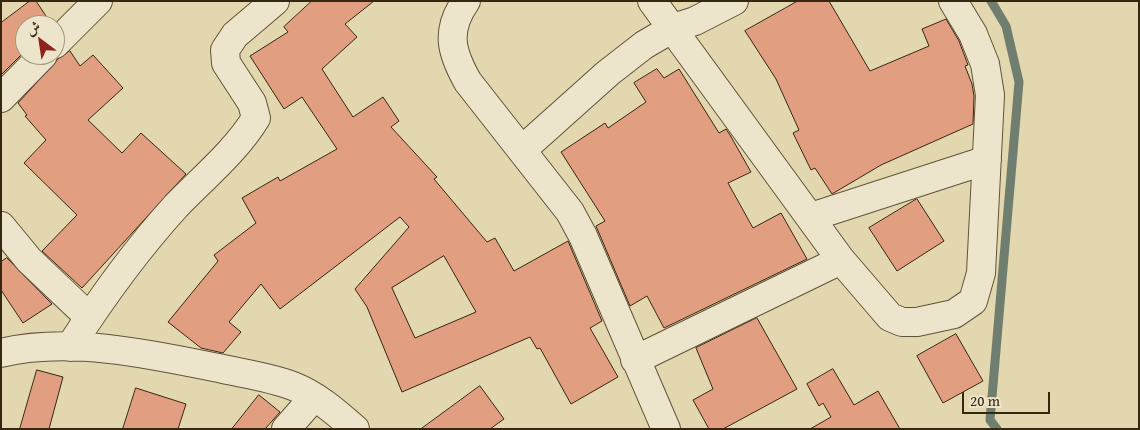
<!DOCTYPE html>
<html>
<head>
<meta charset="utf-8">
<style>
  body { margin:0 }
  #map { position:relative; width:1140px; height:430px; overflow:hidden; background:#e3d7af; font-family:"Gentium Book Plus",Amiri,serif }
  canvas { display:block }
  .frame { position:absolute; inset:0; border:2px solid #362711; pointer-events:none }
  .north { position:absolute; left:15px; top:15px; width:50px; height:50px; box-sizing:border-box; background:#ede5cb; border:1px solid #a49981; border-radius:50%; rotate:329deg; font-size:14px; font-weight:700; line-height:20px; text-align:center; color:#362711 }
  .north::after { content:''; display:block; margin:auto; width:18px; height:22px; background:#8f2418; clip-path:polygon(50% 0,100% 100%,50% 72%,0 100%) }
  .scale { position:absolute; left:962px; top:392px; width:88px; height:22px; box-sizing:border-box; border:2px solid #362711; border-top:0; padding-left:6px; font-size:15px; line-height:18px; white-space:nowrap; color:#362711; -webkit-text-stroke:4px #ede5cb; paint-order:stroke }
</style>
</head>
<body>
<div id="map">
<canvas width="1140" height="430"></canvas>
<div class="frame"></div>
<div class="north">ش</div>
<div class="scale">20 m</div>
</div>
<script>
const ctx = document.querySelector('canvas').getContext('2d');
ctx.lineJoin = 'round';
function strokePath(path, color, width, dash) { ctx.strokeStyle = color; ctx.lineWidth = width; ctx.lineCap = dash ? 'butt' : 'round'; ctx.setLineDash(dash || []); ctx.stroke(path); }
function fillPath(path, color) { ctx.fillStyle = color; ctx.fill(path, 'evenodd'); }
const stream = new Path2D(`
  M 991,1 L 1006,26 L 1019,82 L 990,420 L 997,429`);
const building = new Path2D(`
  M 30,1 L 36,1 L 52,25 L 25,25 L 25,51 L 1,75 L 1,23 Z
  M 312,1 L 374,1 L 345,24 L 357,37 L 322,69 L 353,117 L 383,97 L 399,121 L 391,127 L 437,177 L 434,179 L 487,242 L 495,238 L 514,271 L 568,241 L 602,321 L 590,328 L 618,377 L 571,404 L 540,348 L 537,349 L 530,337 L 402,392 L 367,307 L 355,289 L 409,227 L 400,217 L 280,309 L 261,284 L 229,322 L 241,332 L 223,353 L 201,348 L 168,322 L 218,261 L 214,255 L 256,223 L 242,198 L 278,177 L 280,181 L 337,149 L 302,97 L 284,109 L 250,56 L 288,32 L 284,27 ZM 444,256 L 476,312 L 415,338 L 392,288 Z
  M 798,1 L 829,1 L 870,71 L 929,46 L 922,29 L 946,19 L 959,41 L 968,65 L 965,66 L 972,84 L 974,96 L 973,124 L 881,165 L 832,194 L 815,168 L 811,170 L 793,133 L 799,130 L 776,79 L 745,31 Z
  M 70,51 L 80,66 L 93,55 L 123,88 L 88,120 L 122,153 L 141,133 L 186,174 L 82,288 L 42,251 L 77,215 L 24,163 L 46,140 L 25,116 L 27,115 L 18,103 L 58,59 Z
  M 657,69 L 664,78 L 679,69 L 719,133 L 726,129 L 730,135 L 751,172 L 728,183 L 753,228 L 781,213 L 807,259 L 664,328 L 647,296 L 630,306 L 596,226 L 605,221 L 561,152 L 605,123 L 608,128 L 646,102 L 634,83 Z
  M 917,199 L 944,241 L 897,271 L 869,228 Z
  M 7,258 L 52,304 L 23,323 L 1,290 L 1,262 Z
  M 757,318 L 797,389 L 723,429 L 709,429 L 693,400 L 713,389 L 696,348 Z
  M 956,334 L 983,381 L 943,403 L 917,356 Z
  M 833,369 L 854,405 L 878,391 L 900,429 L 810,429 L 831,417 L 823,403 L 819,406 L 807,384 Z
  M 37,370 L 63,377 L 49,429 L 20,429 Z
  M 480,386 L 504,419 L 490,429 L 421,429 Z
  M 136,388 L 186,404 L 178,429 L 123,429 Z
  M 259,395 L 280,412 L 265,429 L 232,429 Z`);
const minor = new Path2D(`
  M 466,1 C 445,31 451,52 468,82 L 570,212 L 583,236 L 666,429
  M 652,1 L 841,260 L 890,317 L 902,322 L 917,322 L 954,314 L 973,301 L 981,273 L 990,95 L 985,64 L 973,34 L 953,1
  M 55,44 L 98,1
  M 1,98 L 43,55
  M 522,150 L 608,73 L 644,45 L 673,28 L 695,21 L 734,1
  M 811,217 L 987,160
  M 1,226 L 29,260 L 89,317
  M 70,347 C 102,297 136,250 176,206 C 203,178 236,151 256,118 L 252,103 L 226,63 L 225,50 L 235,35 L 275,1
  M 1,353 C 70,336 155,355 223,369 C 246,374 270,377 293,386 C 316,395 336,412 355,429
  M 635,360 L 841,260
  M 286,429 L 314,397`);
strokePath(stream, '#707e70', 9);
fillPath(building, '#e19e80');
strokePath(building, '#362711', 1);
strokePath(minor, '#615338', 30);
strokePath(minor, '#ede5cb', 28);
</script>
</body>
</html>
